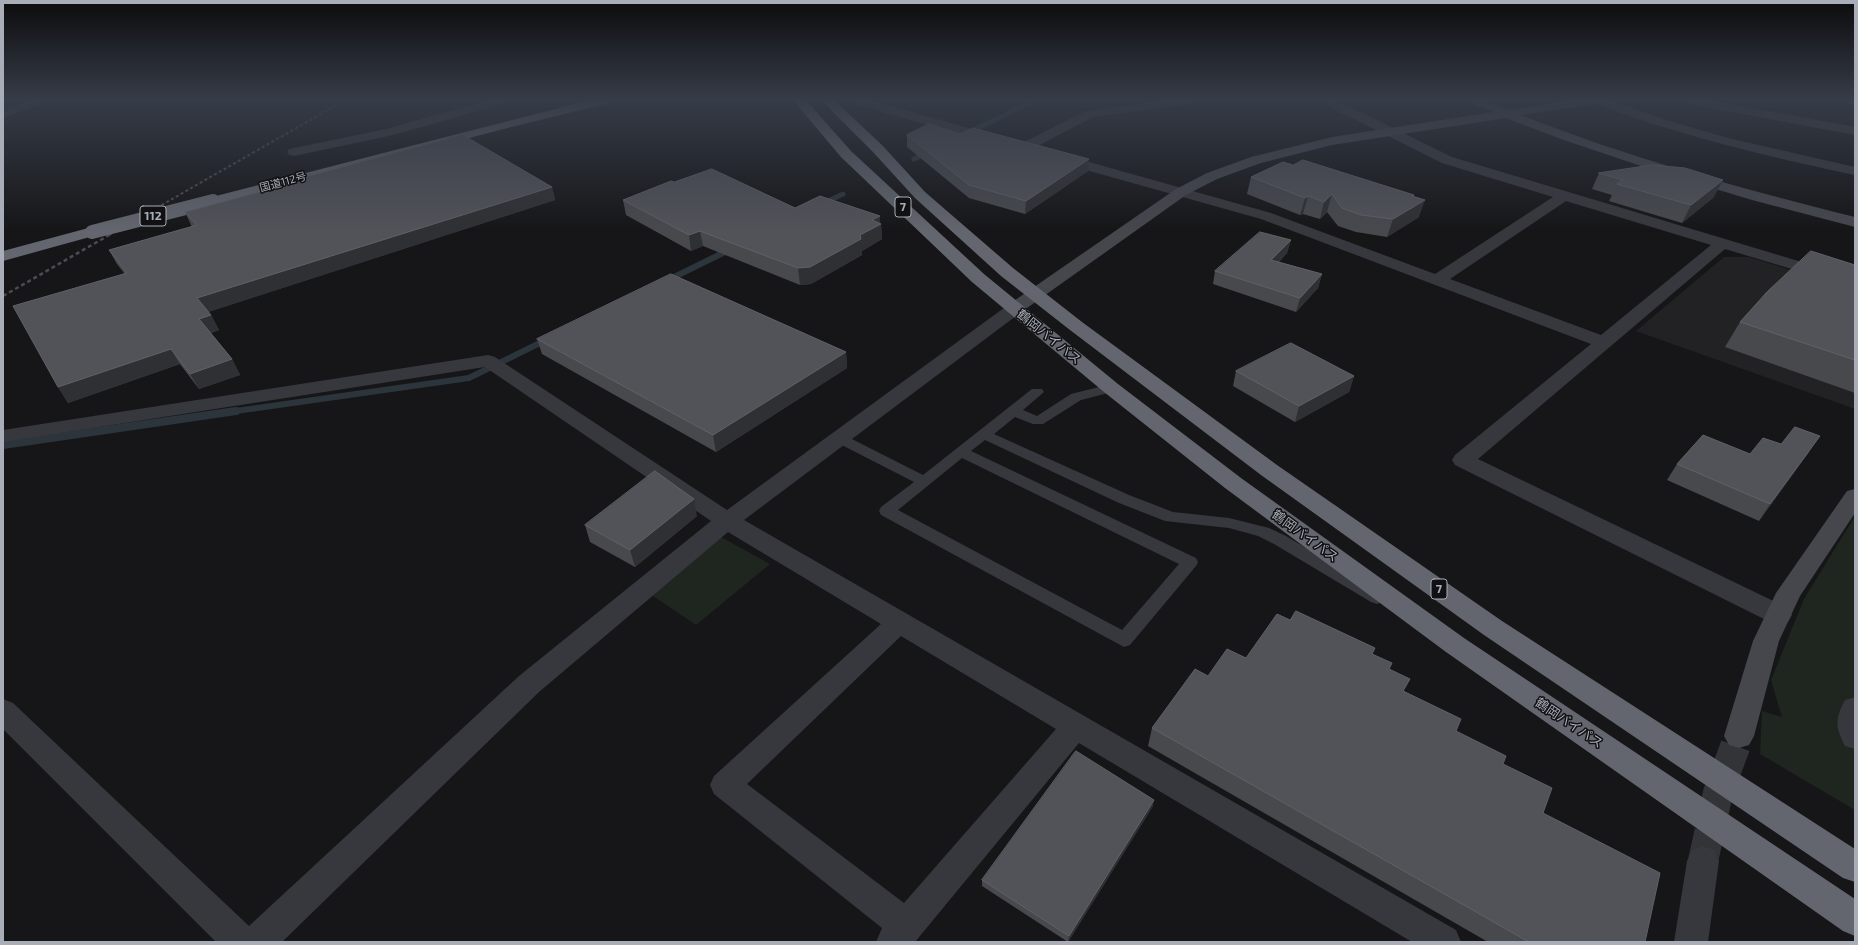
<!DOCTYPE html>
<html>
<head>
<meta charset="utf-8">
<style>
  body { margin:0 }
  #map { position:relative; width:1858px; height:945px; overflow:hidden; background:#161618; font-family:"Exo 2",sans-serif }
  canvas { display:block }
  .frame { position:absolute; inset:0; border:4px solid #a8adb8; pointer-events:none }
</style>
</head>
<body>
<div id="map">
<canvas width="1858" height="945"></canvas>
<div class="frame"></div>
</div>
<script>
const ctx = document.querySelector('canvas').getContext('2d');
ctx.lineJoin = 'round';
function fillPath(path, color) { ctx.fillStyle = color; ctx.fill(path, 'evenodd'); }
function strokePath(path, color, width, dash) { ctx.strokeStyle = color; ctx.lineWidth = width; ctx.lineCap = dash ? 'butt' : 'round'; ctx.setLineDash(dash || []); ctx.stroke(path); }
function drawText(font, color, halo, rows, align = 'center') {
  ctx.font = font + ' "Exo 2","Noto Sans JP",sans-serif'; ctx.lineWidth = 3; ctx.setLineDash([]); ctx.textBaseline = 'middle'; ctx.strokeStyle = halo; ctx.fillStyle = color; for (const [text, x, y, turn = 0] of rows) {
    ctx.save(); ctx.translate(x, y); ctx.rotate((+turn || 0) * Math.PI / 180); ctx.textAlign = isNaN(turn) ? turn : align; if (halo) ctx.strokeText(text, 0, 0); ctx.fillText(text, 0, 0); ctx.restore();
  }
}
const built = new Path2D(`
  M 1724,257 L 1749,257 L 1855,290 L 1855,409 L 1636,331 Z`);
const green = new Path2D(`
  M 1855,516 L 1855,810 L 1760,754 L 1762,711 L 1782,717 L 1771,680 L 1804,599 Z
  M 721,537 L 770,564 L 696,625 L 650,594 Z`);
const streamFar2 = new Path2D(`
  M 968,133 L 1037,99
  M 914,159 L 929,152
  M 822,204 L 843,194`);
const streamFar1 = new Path2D(`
  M 666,281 L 731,249
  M 229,412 L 469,378 L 548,339`);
const stream = new Path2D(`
  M 3,445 L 236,411`);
const streetTunnel = new Path2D(`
  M 1703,861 L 1718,793 L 1739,736`);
const lane = new Path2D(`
  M 1111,384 L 1116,385 L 1118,388 L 1116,391 L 1081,400 L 1043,424 L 1033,424 L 1015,417 L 994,434 L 1129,495 L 1173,512 L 1229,518 L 1269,528 L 1286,536 L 1383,594 L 1386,598 L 1383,602 L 1377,604 L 1371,602 L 1274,544 L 1258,536 L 1229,528 L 1165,521 L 1119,503 L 985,440 L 971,451 L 1196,558 L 1198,562 L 1196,566 L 1130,645 L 1124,647 L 881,515 L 879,511 L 881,507 L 914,482 L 834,441 L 832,438 L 834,435 L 844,435 L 923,475 L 1032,389 L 1042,389 L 1044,392 L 1023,410 L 1037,416 L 1071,394 ZM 962,458 L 1179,564 L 1122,630 L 898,510 Z`);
const street = new Path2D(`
  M 31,99 L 49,99 L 47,102 L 3,118 L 3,110 Z
  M 492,99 L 512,99 L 510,102 L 393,135 L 294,156 L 289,155 L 287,152 L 289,149 L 386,129 Z
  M 846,99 L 866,99 L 1000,137 L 1002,140 L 1000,143 L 990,143 L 848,102 Z
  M 1171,99 L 1205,99 L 1199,103 L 1093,117 L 1028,151 L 1018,151 L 1016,148 L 1018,145 L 1086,111 Z
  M 1318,99 L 1334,99 L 1452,157 L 1855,278 L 1855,288 L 1725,249 L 1478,459 L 1788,608 L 1792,615 L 1788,622 L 1779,625 L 1770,622 L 1455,465 L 1452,460 L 1455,455 L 1591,344 L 1261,219 L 1054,161 L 1052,158 L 1054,155 L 1064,155 L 1271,213 L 1435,274 L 1553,197 L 1442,163 L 1320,102 ZM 1566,201 L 1711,245 L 1601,335 L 1450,279 Z
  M 1589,99 L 1607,99 L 1663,119 L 1728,138 L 1855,167 L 1855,175 C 1765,156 1677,135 1591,102 Z
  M 1677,99 L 1704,99 L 1855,127 L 1855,135 L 1683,103 Z
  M 1014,304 L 1020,305 L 1023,309 L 1020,313 L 744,520 L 1456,930 L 1461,942 L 1412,942 L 1079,743 L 915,942 L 876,942 L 882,928 L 714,794 L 710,785 L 714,776 L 881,624 L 728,532 L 539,692 L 282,942 L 216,942 L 3,729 L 3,699 L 13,703 L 249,926 L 519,676 L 711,521 L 485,367 L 3,442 L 3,430 L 488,355 L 495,357 L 727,510 L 1008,305 ZM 901,636 L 1056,729 L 904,903 L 747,784 Z
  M 1855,697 L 1855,749 L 1845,746 C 1835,726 1835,719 1845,700 Z
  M 1703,846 L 1714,850 L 1719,861 L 1708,942 L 1674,942 L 1687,861 L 1692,850 Z`);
const secondary = new Path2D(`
  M 1466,99 L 1483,99 L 1508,110 L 1577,99 L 1608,99 L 1602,103 L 1521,115 C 1630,158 1742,189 1855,217 L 1855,227 L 1752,200 L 1656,171 L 1561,139 L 1506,118 L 1332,145 L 1261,163 L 1217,179 L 1186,195 L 1020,313 L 1014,314 L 1008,313 L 1005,309 L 1008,305 L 1176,189 L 1207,173 L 1251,157 L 1332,137 L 1493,112 L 1468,102 Z
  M 1839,99 L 1855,99 L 1855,105 L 1841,102 Z
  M 1855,489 L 1855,513 L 1800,596 L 1779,641 L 1754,736 L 1749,745 L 1739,748 L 1729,745 L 1724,736 L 1753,641 L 1776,593 L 1847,491 Z`);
const highway = new Path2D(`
  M 594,99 L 616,99 L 614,102 L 515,126 L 213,205 L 208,204 L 206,201 L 208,198 Z
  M 792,99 L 805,99 L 851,151 L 984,274 L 1118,384 L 1241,478 L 1464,638 L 1855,899 L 1855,936 L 1843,931 L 1446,652 L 1225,488 L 1104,392 L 972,282 L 841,157 Z
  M 820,99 L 833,99 L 883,146 L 925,192 L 1013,268 L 1082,322 L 1277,465 L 1502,621 L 1855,849 L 1855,882 L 1843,878 L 1484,635 L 1261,475 L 1070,330 L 1001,276 L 915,198 L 873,152 Z
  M 92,227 L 97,229 L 100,232 L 97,235 L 3,261 L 3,251 Z`);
const railFar1 = new Path2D(`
  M 109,235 L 347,99`);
const rail = new Path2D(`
  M 3,296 L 111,234`);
const highwayBridge = new Path2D(`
  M 92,232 L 213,201`);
const wall = new Path2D(`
  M 960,134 L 1088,171 L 1025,214 L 969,198 L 907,147 L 907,135 Z
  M 1293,165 L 1413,196 L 1419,217 L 1387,237 L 1356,232 L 1338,226 L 1327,212 L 1320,219 L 1303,214 L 1300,215 L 1247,194 L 1251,177 Z
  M 1599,173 L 1714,197 L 1682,223 L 1609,201 L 1612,195 L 1592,189 Z
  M 674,182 L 795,208 L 880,223 L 881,224 L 882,239 L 862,251 L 862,255 L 811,284 L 800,285 L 703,246 L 691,251 L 626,215 L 623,200 Z
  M 272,186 L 552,187 L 555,200 L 208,312 L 211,315 L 219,330 L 211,333 L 232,359 L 240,375 L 199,389 L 180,364 L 68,403 L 58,387 L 124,273 L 117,264 L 109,250 L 192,227 L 185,212 L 273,189 Z
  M 1291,240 L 1287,253 L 1279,262 L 1322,274 L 1318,288 L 1296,312 L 1213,284 L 1215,271 Z
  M 1855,265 L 1855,393 L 1725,347 L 1740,322 Z
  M 537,339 L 846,352 L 847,368 L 716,452 L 542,354 Z
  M 1236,371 L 1354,376 L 1349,392 L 1295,422 L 1233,386 Z
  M 1781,444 L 1809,452 L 1759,521 L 1667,480 L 1677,464 L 1750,454 Z
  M 697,516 L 635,567 L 590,542 L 585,525 Z
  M 1290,620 L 1373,654 L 1389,669 L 1404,691 L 1456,731 L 1503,764 L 1543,813 L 1645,942 L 1488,942 L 1148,746 L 1152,728 L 1208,676 L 1246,658 Z
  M 1153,806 L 1068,942 L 982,886 L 982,880 Z`);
const shadedWall = new Path2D(`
  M 1089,159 L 1088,171 L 1025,214 L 1026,201 Z
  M 1723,180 L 1714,197 L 1682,223 L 1691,205 Z
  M 552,187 L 555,200 L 205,313 L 197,298 Z
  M 1332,194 L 1327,212 L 1320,219 L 1324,202 Z
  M 1414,195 L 1409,210 L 1425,200 L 1419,217 L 1387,237 L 1393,219 L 1412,196 Z
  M 1308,196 L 1303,214 L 1300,215 L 1305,198 Z
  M 880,216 L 880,224 L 881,224 L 882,239 L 862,251 L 862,255 L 811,284 L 800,285 L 798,268 L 860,235 L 872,220 Z
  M 700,231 L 703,246 L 691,251 L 689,235 Z
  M 1291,240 L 1287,253 L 1268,273 L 1271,260 Z
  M 1322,274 L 1318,288 L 1296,312 L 1300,298 Z
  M 211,315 L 219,330 L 207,334 L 199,319 Z
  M 171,349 L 180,364 L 68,403 L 58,387 Z
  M 846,352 L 847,368 L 716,452 L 713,435 Z
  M 232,359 L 240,375 L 199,389 L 190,374 Z
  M 1354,376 L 1349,392 L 1295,422 L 1299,406 Z
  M 1820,436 L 1809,452 L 1759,521 L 1770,504 Z
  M 694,499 L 697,516 L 635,567 L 630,550 Z
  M 1154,800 L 1153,806 L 1068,942 L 1069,936 Z`);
const building = new Path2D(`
  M 929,124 L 960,134 L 973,128 L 1089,159 L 1026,201 L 969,185 L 907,135 Z
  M 463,135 L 552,187 L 197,298 L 211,315 L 199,319 L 232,359 L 190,374 L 171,349 L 58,387 L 13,306 L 127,273 L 109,250 L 197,225 L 185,212 L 274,188 L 272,186 Z
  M 1303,160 L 1414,195 L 1412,196 L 1425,200 L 1393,219 L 1361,215 L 1342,208 L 1332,194 L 1324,202 L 1308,196 L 1305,198 L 1251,177 L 1283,162 L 1293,165 Z
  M 1652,165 L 1685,168 L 1723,180 L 1691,205 L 1617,184 L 1623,180 L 1599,173 Z
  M 712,169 L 795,208 L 820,196 L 880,216 L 872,220 L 881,224 L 860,235 L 861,239 L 810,267 L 798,268 L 700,231 L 689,235 L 623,200 L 671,181 L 674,182 Z
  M 1260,232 L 1291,240 L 1271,260 L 1322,274 L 1300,298 L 1215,271 Z
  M 1811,251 L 1855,265 L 1855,360 L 1740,322 L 1767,292 Z
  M 671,274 L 846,352 L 713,435 L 537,339 Z
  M 1291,343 L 1354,376 L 1299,406 L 1236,371 Z
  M 1795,427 L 1820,436 L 1770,504 L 1677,464 L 1703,435 L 1750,454 L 1763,438 L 1781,444 Z
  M 655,471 L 694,499 L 630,550 L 585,525 Z
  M 1296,611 L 1375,648 L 1372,654 L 1392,663 L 1389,669 L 1410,679 L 1403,691 L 1461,719 L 1456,731 L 1506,756 L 1503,764 L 1552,788 L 1543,813 L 1660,873 L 1645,942 L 1529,942 L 1152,728 L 1195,669 L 1208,676 L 1227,649 L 1246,658 L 1277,614 L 1290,620 Z
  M 1076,751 L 1154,800 L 1069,936 L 982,880 Z`);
const farStreetnames = [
  ["国道112号",283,182,-15]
];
const shields = [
  [903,207,16],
  [153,216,26],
  [1439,589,16]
];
const shieldNames = [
  ["7",903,207],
  ["112",153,216],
  ["7",1439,589]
];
const streetNames = [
  ["鶴岡バイパス",1049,337,39],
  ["鶴岡バイパス",1305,536,36],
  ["鶴岡バイパス",1569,723,34]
];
fillPath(built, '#222225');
fillPath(green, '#1e261f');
strokePath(streamFar2, '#2c353c', 5);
strokePath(streamFar1, '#2c353c', 6);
strokePath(stream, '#2c353c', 8);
strokePath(streetTunnel, '#333438', 30, [30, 15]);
fillPath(lane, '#37383d');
fillPath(street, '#37383d');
fillPath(secondary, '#45474d');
fillPath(highway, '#63666e');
strokePath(railFar1, '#4a4c52', 2, [3, 2.5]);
strokePath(rail, '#4a4c52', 2.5, [4, 3]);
strokePath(highwayBridge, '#63666e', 14);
fillPath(wall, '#47494d');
fillPath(shadedWall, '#2f3033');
fillPath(building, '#525359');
strokePath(building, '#5f6168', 1);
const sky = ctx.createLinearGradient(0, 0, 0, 232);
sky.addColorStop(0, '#0c0c0d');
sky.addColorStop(0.43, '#363c48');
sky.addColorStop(1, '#363c4800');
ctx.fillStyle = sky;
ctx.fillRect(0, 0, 1858, 232);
drawText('11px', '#a8adb8', '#111113', farStreetnames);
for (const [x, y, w] of shields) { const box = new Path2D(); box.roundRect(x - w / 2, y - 10, w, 20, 3); ctx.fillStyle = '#111113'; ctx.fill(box); strokePath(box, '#a8adb8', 1); }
drawText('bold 12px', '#a8adb8', null, shieldNames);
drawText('13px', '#a8adb8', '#111113', streetNames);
</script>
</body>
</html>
